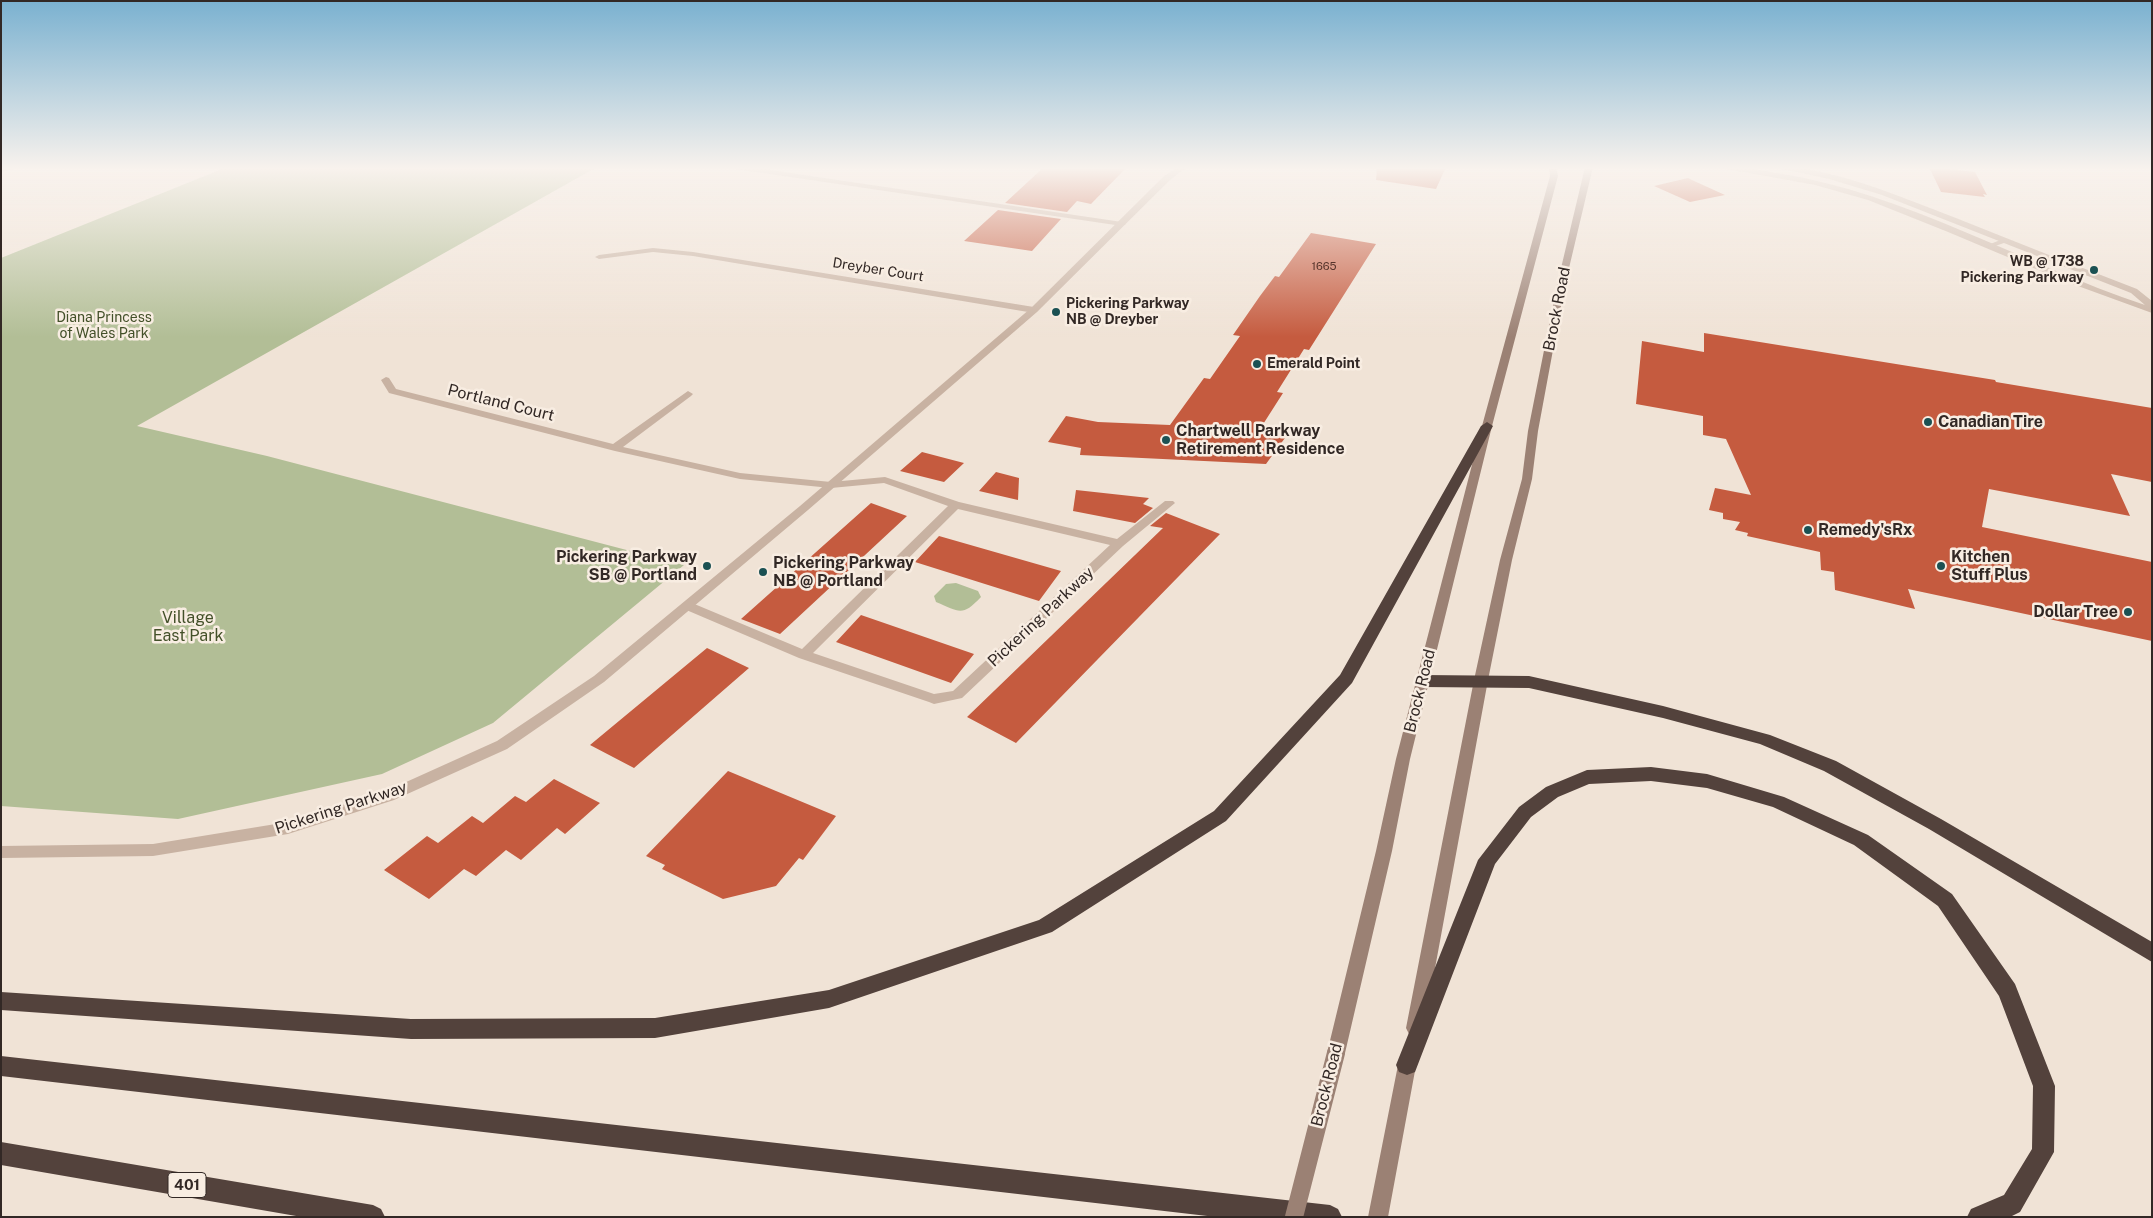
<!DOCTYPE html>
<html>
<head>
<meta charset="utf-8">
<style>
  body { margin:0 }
  #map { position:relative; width:2153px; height:1218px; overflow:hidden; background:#f0e3d6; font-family:"Public Sans",sans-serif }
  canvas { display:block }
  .frame { position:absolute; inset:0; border:2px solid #322825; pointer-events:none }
</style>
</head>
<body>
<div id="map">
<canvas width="2153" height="1218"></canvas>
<div class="frame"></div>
</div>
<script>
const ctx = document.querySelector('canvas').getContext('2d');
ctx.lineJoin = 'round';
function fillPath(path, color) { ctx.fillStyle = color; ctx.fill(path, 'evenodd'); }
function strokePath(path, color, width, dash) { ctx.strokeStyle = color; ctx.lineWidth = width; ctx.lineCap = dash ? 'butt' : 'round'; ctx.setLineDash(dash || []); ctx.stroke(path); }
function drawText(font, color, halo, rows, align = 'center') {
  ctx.font = font + ' "Public Sans",sans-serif'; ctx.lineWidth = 5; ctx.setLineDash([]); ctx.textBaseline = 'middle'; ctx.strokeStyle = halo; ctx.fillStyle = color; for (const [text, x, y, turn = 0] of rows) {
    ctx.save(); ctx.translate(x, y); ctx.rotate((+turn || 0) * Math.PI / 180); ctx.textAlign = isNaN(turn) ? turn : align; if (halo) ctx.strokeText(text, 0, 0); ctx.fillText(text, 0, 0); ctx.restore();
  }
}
const green = new Path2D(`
  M 227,167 L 597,167 L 137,426 L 267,456 L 684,565 L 493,723 L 382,774 L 178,819 L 1,806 L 1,258 Z
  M 956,583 L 978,591 L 981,597 C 962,617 960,612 936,602 L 934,596 L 946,584 Z`);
const building = new Path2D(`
  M 1044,167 L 1127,167 L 1091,204 L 1077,201 L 1067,212 L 1005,203 Z
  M 1377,167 L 1446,167 L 1436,189 L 1376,180 Z
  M 1929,167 L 1975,172 L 1987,195 L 1983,194 L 1985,197 L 1941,192 Z
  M 1688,178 L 1692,180 L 1725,195 L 1690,202 L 1654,186 Z
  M 998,210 L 1061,219 L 1032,251 L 964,241 Z
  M 1311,233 L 1376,244 L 1309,350 L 1304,349 L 1277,392 L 1283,393 L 1260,429 L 1290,431 L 1266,464 L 1080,455 L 1081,448 L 1048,442 L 1066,416 L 1098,422 L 1170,425 L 1204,378 L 1210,379 L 1240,336 L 1233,335 L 1260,296 L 1275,276 L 1279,277 Z
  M 1704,333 L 1995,380 L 1996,382 L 2152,408 L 2152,482 L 2111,474 L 2130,516 L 1989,489 L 1982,527 L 2152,562 L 2152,641 L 1908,589 L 1915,609 L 1835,590 L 1834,572 L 1821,570 L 1820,552 L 1747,536 L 1748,533 L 1735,530 L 1740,522 L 1723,519 L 1723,513 L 1709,510 L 1715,488 L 1751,495 L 1726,439 L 1703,435 L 1703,416 L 1636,404 L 1642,341 L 1704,352 Z
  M 922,452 L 941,457 L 964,463 L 944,482 L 900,471 Z
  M 996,472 L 1019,478 L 1018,500 L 979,491 Z
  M 1076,490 L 1149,498 L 1143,504 L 1153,508 L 1135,523 L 1073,511 Z
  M 871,503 L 907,516 L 780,634 L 741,619 Z
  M 1166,513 L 1220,534 L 1016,743 L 967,717 L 1163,528 L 1150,526 Z
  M 939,536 L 1061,571 L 1039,601 L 915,562 Z
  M 861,615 L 974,654 L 951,683 L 836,642 Z
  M 707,648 L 749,668 L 634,768 L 590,745 Z
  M 728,771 L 836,816 L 803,860 L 799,858 L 776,886 L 723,899 L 662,869 L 665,865 L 646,856 Z
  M 554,779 L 600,803 L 565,834 L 557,828 L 521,860 L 506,850 L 476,876 L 464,869 L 429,899 L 384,870 L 427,836 L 438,843 L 472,816 L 483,823 L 515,796 L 526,802 Z`);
const minor = new Path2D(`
  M 14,167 L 13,169 L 1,172 L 1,168 Z
  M 732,167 L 750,167 L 1122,222 L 1126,224 L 1122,226 L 736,169 Z
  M 2003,239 L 2010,241 L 1989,248 L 1985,246 Z
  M 653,248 L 693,252 L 1034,307 L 1038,310 L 1034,313 L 693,256 L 653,252 L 599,259 L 595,257 L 599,255 Z
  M 386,377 L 389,378 L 396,389 L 613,444 L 688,391 L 693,394 L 691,396 L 623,447 L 740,473 L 831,482 L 885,477 L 959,502 L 1117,539 L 1165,501 L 1173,501 L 1175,503 L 1123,546 L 962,698 L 934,704 L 929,702 L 799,658 L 684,609 L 682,606 L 688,602 L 692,603 L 802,649 L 948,506 L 884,483 L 831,488 L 740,479 L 615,451 L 389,393 L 381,380 ZM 958,509 L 1110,545 L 953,691 L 934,694 L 813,653 Z`);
const tertiary = new Path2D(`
  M 1179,167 L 1187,167 L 1170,180 L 1037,312 L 808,510 L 604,682 L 507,749 L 394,800 L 288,834 L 153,856 L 1,858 L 1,846 L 153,844 L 288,822 L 384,792 L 497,741 L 594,676 L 800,506 L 1031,308 L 1164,176 Z
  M 1716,167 C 1737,166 1757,170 1777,173 C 1906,193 2022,264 2145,305 L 2131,293 L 1882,195 L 1829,179 L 1773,167 C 1829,165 1904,198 1956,218 C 2016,242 2077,266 2137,289 L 2152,301 L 2152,313 L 2067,282 L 1948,232 L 1868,200 L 1815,185 Z`);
const secondary = new Path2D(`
  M 1549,167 L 1556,167 L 1558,176 L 1492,426 L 1410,759 L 1392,851 L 1345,1053 L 1342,1059 L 1336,1061 L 1330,1059 L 1327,1053 L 1376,851 L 1396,759 L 1482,426 L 1550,176 Z
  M 1585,167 L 1593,167 L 1565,285 L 1538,431 L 1532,479 L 1512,560 L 1488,680 L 1424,1028 L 1421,1034 L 1415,1036 L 1409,1034 L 1406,1028 L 1474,680 L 1500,560 L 1522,479 L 1528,431 L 1557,285 Z
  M 1408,1051 L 1414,1054 L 1417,1060 L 1388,1217 L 1368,1217 L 1399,1060 L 1402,1054 Z`);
const motorway = new Path2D(`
  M 1487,422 L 1493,426 L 1352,683 L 1226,821 L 1052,932 L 829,1008 L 655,1038 L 411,1039 L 1,1010 L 1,992 L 411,1019 L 655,1018 L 829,990 L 1039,920 L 1214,811 L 1340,675 L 1481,426 Z
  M 1423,675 L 1529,676 L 1663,706 L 1770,735 L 1836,761 L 1941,819 L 2152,942 L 2152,962 L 1929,829 L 1824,771 L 1760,744 L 1663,718 L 1529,688 L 1423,687 L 1417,685 L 1415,681 L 1417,677 Z
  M 1651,767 L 1707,774 L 1784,797 L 1868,835 L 1952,894 L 2015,984 L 2055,1086 L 2054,1152 L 2020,1212 L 2010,1217 L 1967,1217 L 1971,1209 L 2004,1195 L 2032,1149 L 2033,1086 L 1999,996 L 1938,906 L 1854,845 L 1773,807 L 1707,788 L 1651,781 L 1589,784 L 1558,797 L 1531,817 L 1495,864 L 1415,1072 L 1407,1075 L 1399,1072 L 1396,1065 L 1478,860 L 1519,807 L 1546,787 L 1587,770 Z
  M 1,1056 L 1330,1205 L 1338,1209 L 1342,1217 L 1216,1217 L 1,1076 Z
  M 1,1142 L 373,1205 L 381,1209 L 385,1217 L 302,1217 L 1,1165 Z`);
const secondaryBridge = new Path2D(`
  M 1294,1217 L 1336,1053`);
const markers = [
  [2094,270,5,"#1b5153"],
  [1056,312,5,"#1b5153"],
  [1257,364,5,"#1b5153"],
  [1928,422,5,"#1b5153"],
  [1166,440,5,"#1b5153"],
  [1808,530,5,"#1b5153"],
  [707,566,5,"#1b5153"],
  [1941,566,5,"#1b5153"],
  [763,572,5,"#1b5153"],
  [2128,612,5,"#1b5153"]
];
const farNumbernames = [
  ["1665",1324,267]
];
const farPoinames = [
  ["WB @ 1738",2084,262,"right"],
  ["Pickering Parkway",2084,278,"right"],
  ["Pickering Parkway",1066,304],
  ["NB @ Dreyber",1066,320],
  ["Emerald Point",1267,364]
];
const farStreetnames = [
  ["Dreyber Court",878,270,9]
];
const farParknames = [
  ["Diana Princess",104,318],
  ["of Wales Park",104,334]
];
const shields = [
  [187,1185,38]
];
const shieldNames = [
  ["401",187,1185]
];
const streetNames = [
  ["Brock Road",1557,309,-79],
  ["Portland Court",501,403,14],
  ["Pickering Parkway",1041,617,-43],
  ["Brock Road",1420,691,-76],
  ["Pickering Parkway",341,808,-18],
  ["Brock Road",1327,1085,-76]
];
const poiNames = [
  ["Canadian Tire",1938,422],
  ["Chartwell Parkway",1176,431],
  ["Retirement Residence",1176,449],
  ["Remedy'sRx",1818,530],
  ["Pickering Parkway",697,557,"right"],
  ["SB @ Portland",697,575,"right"],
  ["Kitchen",1951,557],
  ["Stuff Plus",1951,575],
  ["Pickering Parkway",773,563],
  ["NB @ Portland",773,581],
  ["Dollar Tree",2118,612,"right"]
];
const parkNames = [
  ["Village",188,618],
  ["East Park",188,636]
];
fillPath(green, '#b2be96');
fillPath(building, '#c55b3f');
fillPath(minor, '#c8b2a2');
fillPath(tertiary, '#c8b2a2');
fillPath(secondary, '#9b8174');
fillPath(motorway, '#53423c');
strokePath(secondaryBridge, '#9b8174', 18);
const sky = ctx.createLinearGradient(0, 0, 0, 337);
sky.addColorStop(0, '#7ab1d0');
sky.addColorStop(0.5, '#f8f2ed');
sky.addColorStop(1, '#f8f2ed00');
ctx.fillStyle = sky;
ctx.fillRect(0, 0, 2153, 337);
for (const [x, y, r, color] of markers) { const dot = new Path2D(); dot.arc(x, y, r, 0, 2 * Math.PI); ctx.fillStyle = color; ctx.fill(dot); strokePath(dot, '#f8ede2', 2); }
drawText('11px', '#57352c', null, farNumbernames);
drawText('bold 14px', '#322825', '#f8ede2', farPoinames, 'left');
drawText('14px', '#322825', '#f8ede2', farStreetnames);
drawText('14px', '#435029', '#f8ede2', farParknames);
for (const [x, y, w] of shields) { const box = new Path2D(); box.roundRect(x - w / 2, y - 12.5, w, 25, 4); ctx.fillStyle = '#f8ede2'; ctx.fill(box); strokePath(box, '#322825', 1); }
drawText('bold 15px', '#322825', null, shieldNames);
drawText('16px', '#322825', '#f8ede2', streetNames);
drawText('bold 16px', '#322825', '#f8ede2', poiNames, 'left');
drawText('16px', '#435029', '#f8ede2', parkNames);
</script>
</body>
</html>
